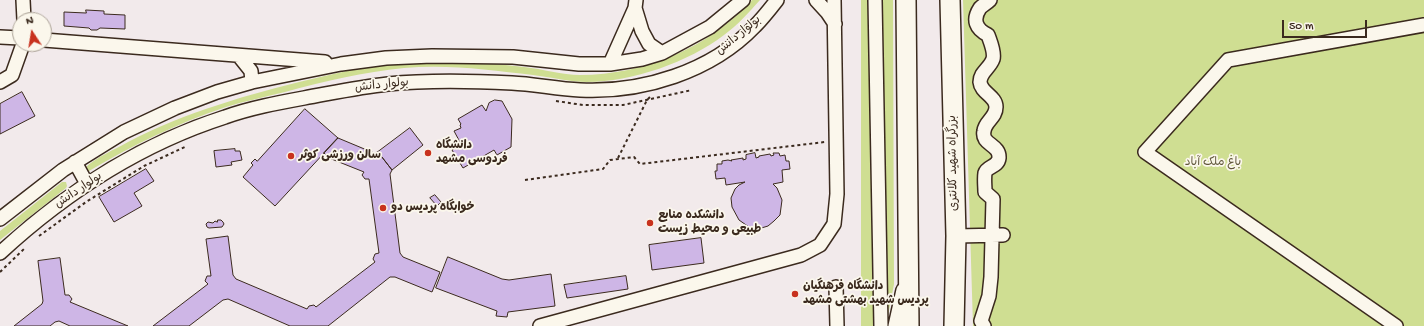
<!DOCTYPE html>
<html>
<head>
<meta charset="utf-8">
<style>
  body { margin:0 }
  #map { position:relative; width:1424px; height:326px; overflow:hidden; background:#f2eaeb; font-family:"Gochi Hand",sans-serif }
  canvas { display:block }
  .north { position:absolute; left:12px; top:12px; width:40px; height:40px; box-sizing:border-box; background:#fbf7ec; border:1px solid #aea59a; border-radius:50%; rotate:348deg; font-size:11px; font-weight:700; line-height:16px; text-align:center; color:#3b2a1e }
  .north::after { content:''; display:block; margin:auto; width:14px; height:18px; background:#c8321e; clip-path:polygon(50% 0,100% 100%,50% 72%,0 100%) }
  .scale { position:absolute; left:1282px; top:20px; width:85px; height:18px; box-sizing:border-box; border:2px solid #3b2a1e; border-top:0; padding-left:5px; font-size:12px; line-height:14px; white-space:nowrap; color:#3b2a1e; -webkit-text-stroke:3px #fbf7ec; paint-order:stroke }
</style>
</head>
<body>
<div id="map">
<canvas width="1424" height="326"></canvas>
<div class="north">N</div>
<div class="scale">50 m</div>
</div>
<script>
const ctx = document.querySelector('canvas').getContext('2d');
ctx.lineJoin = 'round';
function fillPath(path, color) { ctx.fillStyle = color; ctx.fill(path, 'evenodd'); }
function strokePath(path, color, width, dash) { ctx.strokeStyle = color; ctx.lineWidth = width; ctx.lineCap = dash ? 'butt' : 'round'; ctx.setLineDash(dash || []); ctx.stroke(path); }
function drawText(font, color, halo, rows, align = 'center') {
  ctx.font = font + ' "Gochi Hand","Playpen Sans Arabic",sans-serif'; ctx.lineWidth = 3.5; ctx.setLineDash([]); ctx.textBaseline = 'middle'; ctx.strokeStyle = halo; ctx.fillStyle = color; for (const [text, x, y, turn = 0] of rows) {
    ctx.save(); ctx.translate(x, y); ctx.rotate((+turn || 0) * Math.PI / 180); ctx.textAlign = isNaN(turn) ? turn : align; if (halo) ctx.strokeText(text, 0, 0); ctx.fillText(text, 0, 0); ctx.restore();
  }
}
const green = new Path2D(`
  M 752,0 L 760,0 C 749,12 738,25 724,35 C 689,62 632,82 587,82 C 569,82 551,77 533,75 C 491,70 447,64 404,68 C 364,72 324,81 285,92 C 265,97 245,101 226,107 C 178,123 133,145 89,171 L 87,172 L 85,168 C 96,157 114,150 128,142 C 186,112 249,94 312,79 C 346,71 382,62 417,61 C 452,60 489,63 524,67 C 543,69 562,75 580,75 C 644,75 710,47 752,0 Z
  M 861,0 L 893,0 L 894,284 L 886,326 L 861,326 Z
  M 963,0 L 1424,0 L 1424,326 L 973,326 Z
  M 62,182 L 66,182 L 67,186 L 66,188 L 0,240 L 0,231 Z`);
const building = new Path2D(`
  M 86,10 L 104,11 L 104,14 L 125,15 L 125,29 L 100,28 L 97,30 L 91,30 L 89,28 L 64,26 L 64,12 L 86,13 Z
  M 22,92 L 35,116 L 0,134 L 0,104 Z
  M 495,100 L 502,101 L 512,119 L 511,147 L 497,155 L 494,150 L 463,168 L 452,150 L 461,144 L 454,131 L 461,128 L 460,125 L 461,124 L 458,119 L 482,105 L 486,111 L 489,103 Z
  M 305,109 L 338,138 L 275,206 L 243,177 L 253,165 L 251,163 L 255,159 L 257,161 Z
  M 410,128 L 423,145 L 392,170 L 378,152 Z
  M 338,138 L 374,153 L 378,152 L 392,170 L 390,174 L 400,253 L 403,257 L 440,272 L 432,292 L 395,277 L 390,277 L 328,326 L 290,326 L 228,299 L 223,300 L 189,326 L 153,326 L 208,284 L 205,281 L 207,276 L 211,276 L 206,239 L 228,236 L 233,275 L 236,279 L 307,309 L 309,306 L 314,305 L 316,307 L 375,262 L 373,259 L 375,254 L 379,253 L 369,179 L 365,179 L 362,175 L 364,172 L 329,158 L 324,153 Z
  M 235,149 L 235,151 L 240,151 L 242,160 L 231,162 L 232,165 L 216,167 L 214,151 Z
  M 755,153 L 756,158 L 759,157 L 759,156 L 770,154 L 771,156 L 774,155 L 773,153 L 779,153 L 780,156 L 785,155 L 786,161 L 789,161 L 790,169 L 782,170 L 783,182 L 773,184 L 777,188 L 782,200 L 780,215 L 774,221 L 768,226 L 758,229 L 749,227 L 739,220 L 732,207 L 731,198 L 735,189 L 739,185 L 745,182 L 726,185 L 725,178 L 716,179 L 715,171 L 717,171 L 717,164 L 722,164 L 722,161 L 728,160 L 732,161 L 731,160 L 743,158 L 743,160 L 746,159 L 746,155 Z
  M 146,169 L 154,181 L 134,193 L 142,206 L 114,222 L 99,197 Z
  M 435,195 L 441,202 L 437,206 L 430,198 Z
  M 218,220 L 221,220 L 223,222 L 224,224 L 222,227 L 209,228 L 207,227 L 206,224 L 208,222 L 213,223 L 215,221 L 217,222 Z
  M 701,238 L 704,263 L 652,270 L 649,245 Z
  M 448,257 L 502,279 L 509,280 L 551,274 L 555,306 L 508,312 L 507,317 L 496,316 L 497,311 L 436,288 Z
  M 60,258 L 65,295 L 69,295 L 72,299 L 70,302 L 128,326 L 70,326 L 59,321 L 55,322 L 50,326 L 14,326 L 42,304 L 43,301 L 38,261 Z
  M 626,276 L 628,289 L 567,298 L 564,285 Z`);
const path = new Path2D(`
  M 556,101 L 583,105 L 623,105 L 692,90
  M 618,158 L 647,100 L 652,95
  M 525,180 L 603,169 L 610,160 L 634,157 L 640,164 L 825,142
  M 39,236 L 86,202 L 144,166 L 187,146
  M 0,272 L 25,248`);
const minor = new Path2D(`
  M 23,0 L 24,20
  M 816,0 L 827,12 L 835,24
  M 875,0 L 881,326
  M 635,8 L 642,31 L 649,44 L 662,53
  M 0,37 L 20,38
  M 44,40 L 325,62
  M 239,56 L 251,71 L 252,82
  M 610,64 L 635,8 L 636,0
  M 0,82 L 12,75 L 23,44
  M 75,162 L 87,184
  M 0,219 L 63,170 L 124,132 L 175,108 L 217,92 L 252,82 L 341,64 L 386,58 L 432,56 L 513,57 L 579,64 L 610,64 L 642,59 L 662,53 L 710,27 L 743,0
  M 956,236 L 1003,235
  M 0,253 C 64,194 141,144 225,117 C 250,108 277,103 304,98 C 332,93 359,87 388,84 C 428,80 471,81 512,83 C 534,84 557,89 580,90 C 642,93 711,72 755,26 C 763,18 770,9 777,0
  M 836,287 L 837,326
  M 540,326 L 801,255 L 820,245 L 834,224 L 837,194 L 834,0
  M 895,326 L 903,290
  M 984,326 L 981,321 L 989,296 L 991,277 L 993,199 L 985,192 C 985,186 984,179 985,173 C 987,166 998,167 999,158 C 1000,144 981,145 984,131 C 985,121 996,118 996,107 C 996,96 981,93 980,82 C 980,72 990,68 993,59 C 995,52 990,41 988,35 C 976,29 972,20 980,8 C 983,5 987,3 990,0
  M 1396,326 L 1145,152 L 1228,60 L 1424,25`);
const highway = new Path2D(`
  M 906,0 L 909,326
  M 950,0 L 956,236 L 954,326`);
const markers = [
  [428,153,4,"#c8321e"],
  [291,156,4,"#c8321e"],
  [383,208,4,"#c8321e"],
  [650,223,4,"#c8321e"],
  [795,294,4,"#c8321e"]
];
const streetNames = [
  ["بولوار دانش",739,36,-40],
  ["بولوار دانش",382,86,-6],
  ["بزرگراه شهید کلانتری",954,163,-91],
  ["بولوار دانش",79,191,-34]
];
const poiNames = [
  ["دانشگاه",436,146],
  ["فردوسی مشهد",436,160],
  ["سالن ورزشی کوثر",299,156],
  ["خوابگاه پردیس دو",391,208],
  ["دانشکده منابع",658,216],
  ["طبیعی و محیط زیست",658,230],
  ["دانشگاه فرهنگیان",803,287],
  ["پردیس شهید بهشتی مشهد",803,301]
];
const parkNames = [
  ["باغ ملک آباد",1213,163]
];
fillPath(green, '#cfde92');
fillPath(building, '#ceb6e6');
strokePath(building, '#3b2a1e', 1);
strokePath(minor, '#3b2a1e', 16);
strokePath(highway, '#3b2a1e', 22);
strokePath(path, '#3b2a1e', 2, [3, 3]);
strokePath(minor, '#fbf7ec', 13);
strokePath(highway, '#fbf7ec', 19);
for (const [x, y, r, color] of markers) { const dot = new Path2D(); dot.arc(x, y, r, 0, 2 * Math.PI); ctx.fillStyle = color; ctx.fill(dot); strokePath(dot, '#fbf7ec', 1.5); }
drawText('12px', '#3b2a1e', '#fbf7ec', streetNames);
drawText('bold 12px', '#3b2a1e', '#fbf7ec', poiNames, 'left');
drawText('12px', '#60573b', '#fbf7ec', parkNames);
</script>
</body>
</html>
